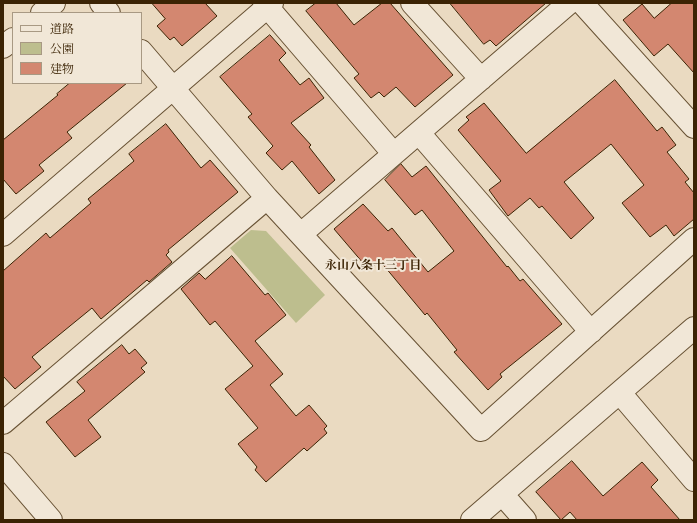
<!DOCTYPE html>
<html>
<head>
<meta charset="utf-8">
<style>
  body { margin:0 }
  #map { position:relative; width:697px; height:523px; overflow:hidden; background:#eadac1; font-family:"IM FELL English","Noto Serif JP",serif }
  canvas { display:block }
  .frame { position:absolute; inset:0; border:4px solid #3b2304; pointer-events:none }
  .legend { position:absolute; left:12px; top:12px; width:130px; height:72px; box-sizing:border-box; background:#f1e7d7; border:1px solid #a89983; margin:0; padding:5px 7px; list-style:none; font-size:12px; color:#3b2304 }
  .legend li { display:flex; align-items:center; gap:8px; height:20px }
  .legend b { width:20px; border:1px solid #a89983 }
</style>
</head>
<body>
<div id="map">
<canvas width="697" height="523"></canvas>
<div class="frame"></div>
<ul class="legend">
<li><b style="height:5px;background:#f1e7d7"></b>道路</li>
<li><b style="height:11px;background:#bdbe8e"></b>公園</li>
<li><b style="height:11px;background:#d38770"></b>建物</li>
</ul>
</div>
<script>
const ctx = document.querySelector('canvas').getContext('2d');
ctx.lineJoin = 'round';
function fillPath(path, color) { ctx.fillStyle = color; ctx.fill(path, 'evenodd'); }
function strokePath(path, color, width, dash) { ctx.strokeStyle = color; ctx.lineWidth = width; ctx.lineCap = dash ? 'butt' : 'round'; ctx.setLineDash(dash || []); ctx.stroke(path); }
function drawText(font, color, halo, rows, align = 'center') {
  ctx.font = font + ' "IM FELL English","Noto Serif JP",serif'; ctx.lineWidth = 4; ctx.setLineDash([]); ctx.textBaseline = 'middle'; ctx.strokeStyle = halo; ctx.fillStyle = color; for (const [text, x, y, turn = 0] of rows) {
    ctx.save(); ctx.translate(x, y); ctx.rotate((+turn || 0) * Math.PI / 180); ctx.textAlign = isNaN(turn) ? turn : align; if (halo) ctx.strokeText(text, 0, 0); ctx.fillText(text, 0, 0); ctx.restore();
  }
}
const green = new Path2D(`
  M 251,230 L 266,231 L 325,295 L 296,323 L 230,248 Z`);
const building = new Path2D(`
  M 152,3 L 205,3 L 217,16 L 182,46 L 174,37 L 170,40 L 157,26 L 165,19 Z
  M 316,3 L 336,3 L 354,25 L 382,3 L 390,3 L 453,75 L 415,107 L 396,87 L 384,97 L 379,92 L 371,98 L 354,78 L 359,74 L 306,11 Z
  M 450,3 L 546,3 L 496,46 L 490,40 L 484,44 Z
  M 672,3 L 694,3 L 694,73 L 668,44 L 654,56 L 623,20 L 642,4 L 654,18 Z
  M 270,35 L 286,53 L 279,60 L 300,85 L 309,78 L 324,98 L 291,123 L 311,145 L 309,147 L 335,180 L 319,194 L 292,161 L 282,170 L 266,153 L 273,146 L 248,117 L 252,114 L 220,77 Z
  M 615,80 L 657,131 L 662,127 L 676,145 L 667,152 L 689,179 L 685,182 L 694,193 L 694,219 L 674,236 L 666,225 L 650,237 L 622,203 L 644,185 L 611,144 L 564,182 L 594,218 L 571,239 L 542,206 L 539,208 L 530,198 L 508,216 L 489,190 L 501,181 L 458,130 L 469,120 L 466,117 L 484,103 L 526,153 Z
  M 70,83 L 127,83 L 67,132 L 72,138 L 39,165 L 44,171 L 16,194 L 3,179 L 3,140 L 58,95 L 57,94 Z
  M 166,124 L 201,168 L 210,160 L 238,192 L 168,250 L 169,252 L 166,255 L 172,262 L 149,282 L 147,280 L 101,319 L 92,308 L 32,357 L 41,367 L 15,389 L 3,376 L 3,271 L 46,233 L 50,238 L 91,203 L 88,199 L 134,161 L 129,154 Z
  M 401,164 L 412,177 L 426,166 L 507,267 L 508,266 L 520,281 L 523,279 L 562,324 L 500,374 L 502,377 L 488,390 L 454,352 L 457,350 L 427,313 L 425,315 L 380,261 L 369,270 L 334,229 L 363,204 L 388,231 L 392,228 L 428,272 L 454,251 L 422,210 L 415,215 L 385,180 Z
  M 232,256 L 265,295 L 268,293 L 286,315 L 255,341 L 283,374 L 270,385 L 296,416 L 309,405 L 327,426 L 324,429 L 327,433 L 307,451 L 304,448 L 266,482 L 255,470 L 257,467 L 238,444 L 258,428 L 225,389 L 253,366 L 215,321 L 210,325 L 181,289 L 199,273 L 205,279 Z
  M 122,345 L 129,354 L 135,349 L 147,363 L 141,368 L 145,372 L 88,420 L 101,437 L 75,457 L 46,422 L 85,391 L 77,382 Z
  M 572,461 L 603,496 L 642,462 L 658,480 L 651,487 L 680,520 L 577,520 L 570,512 L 561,520 L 536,492 Z`);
const minor = new Path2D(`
  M 101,3 L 109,13
  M 264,3 L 393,153
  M 412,3 L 481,79
  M 582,3 L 694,127
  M 42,13 L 54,3
  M 3,47 L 13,39
  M 141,51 L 267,198 L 481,430 L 694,239
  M 419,133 L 591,332
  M 301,234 L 569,3
  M 3,235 L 272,3
  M 620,393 L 694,480
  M 3,423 L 267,198
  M 3,464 L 51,520
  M 502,494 L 525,520
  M 472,520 L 694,328`);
const neighbourhoodNames = [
  ["永山八条十三丁目",373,267]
];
fillPath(green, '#bdbe8e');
fillPath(building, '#d38770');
strokePath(building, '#3b2304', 1);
strokePath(minor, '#675133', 24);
strokePath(minor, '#f1e7d7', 22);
drawText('bold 12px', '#3b2304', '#f1e7d7', neighbourhoodNames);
</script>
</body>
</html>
